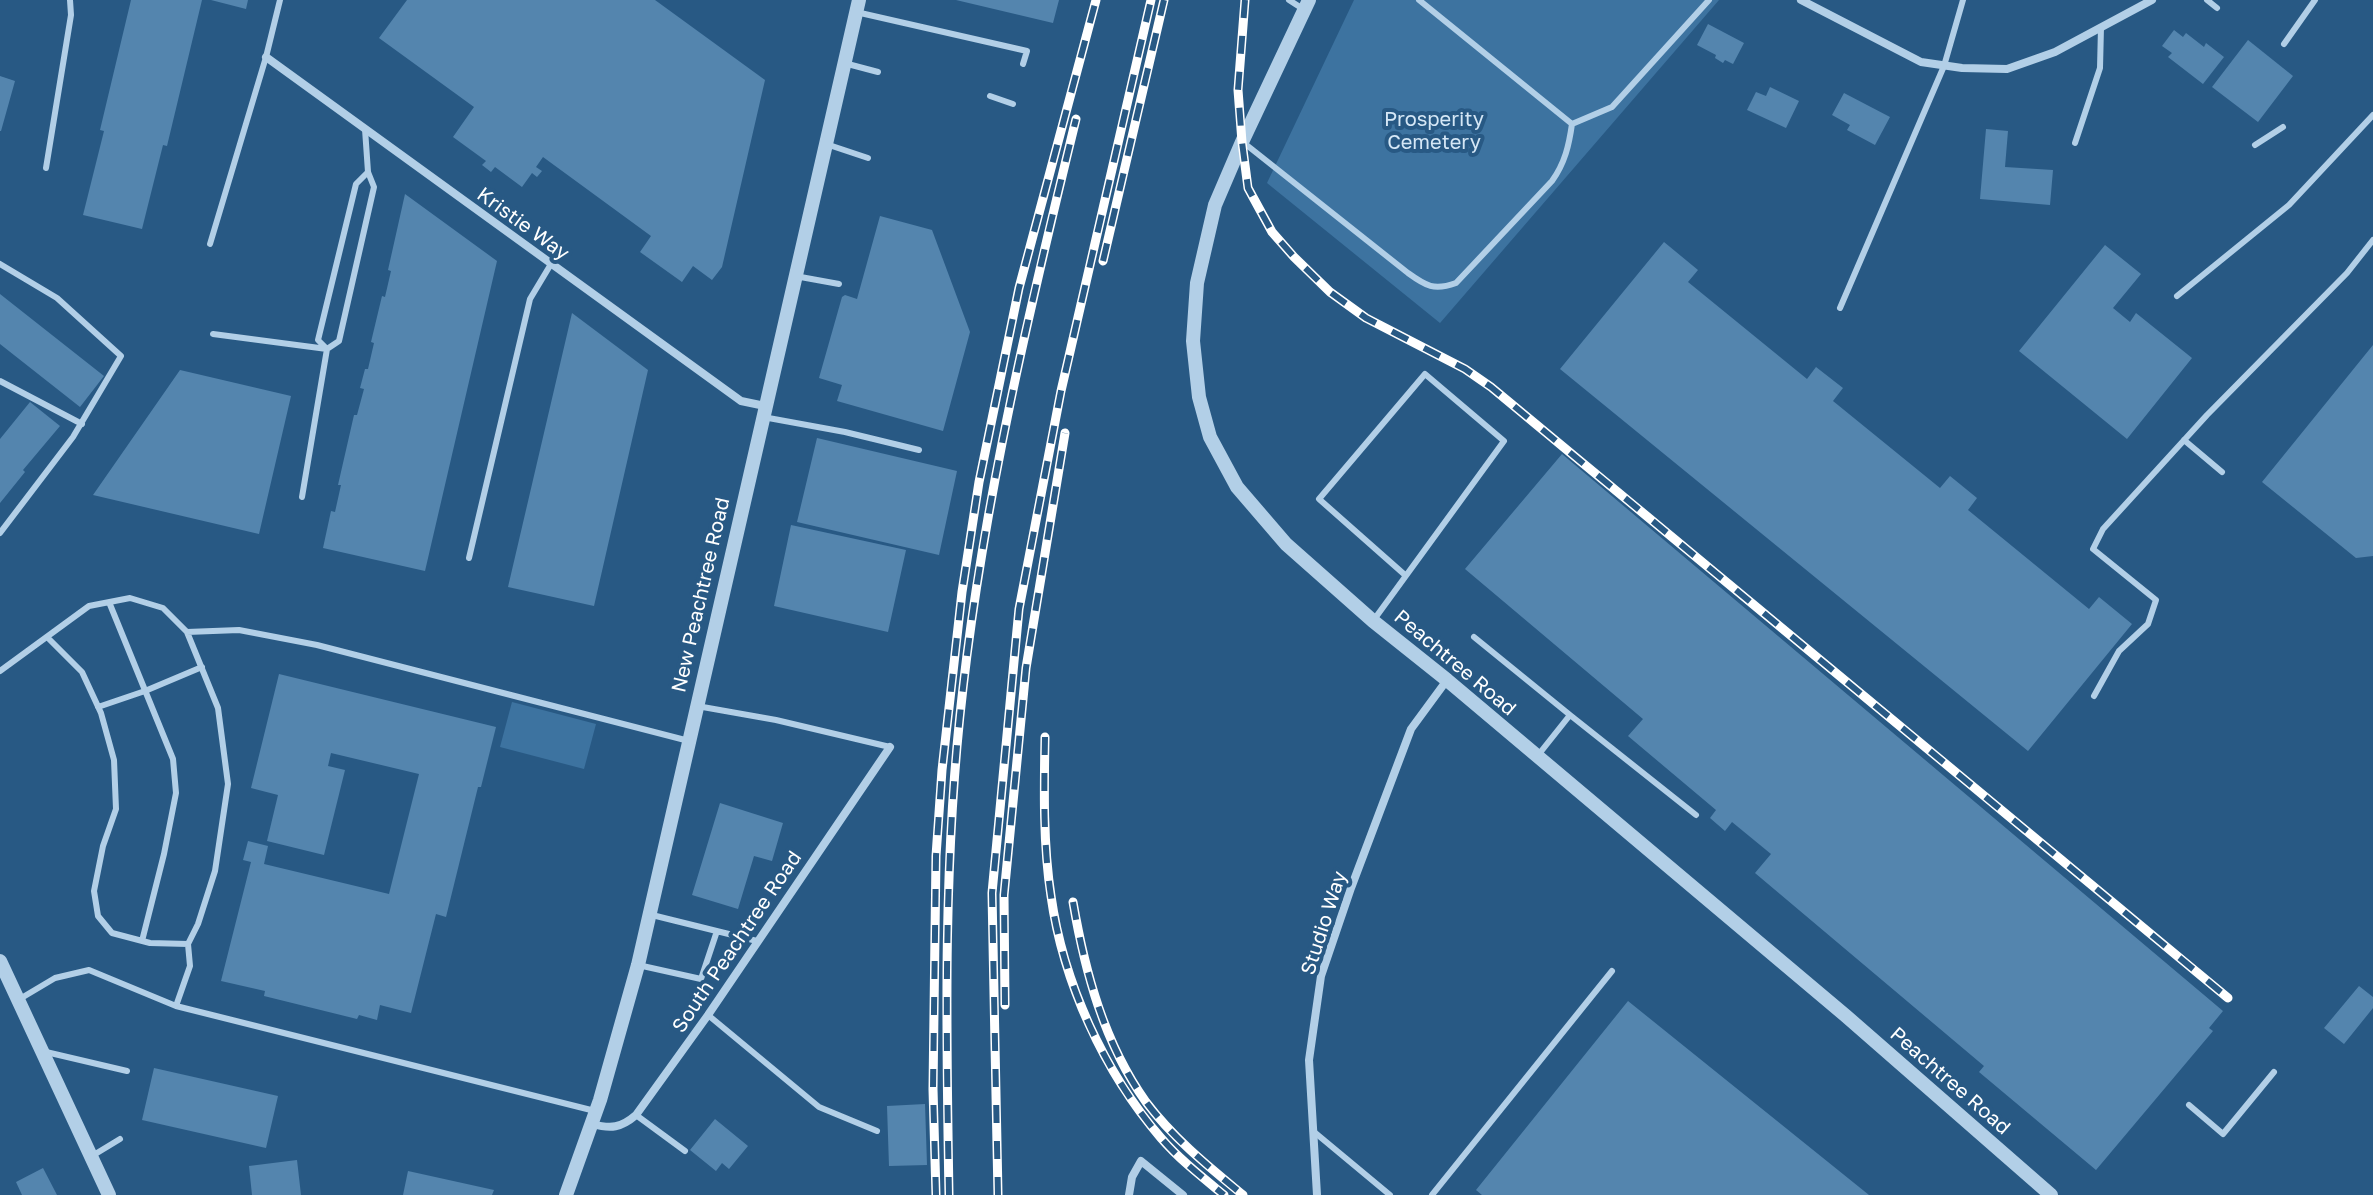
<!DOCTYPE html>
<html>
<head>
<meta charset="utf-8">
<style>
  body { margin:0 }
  canvas { display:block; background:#285984 }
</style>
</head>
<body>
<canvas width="2373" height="1195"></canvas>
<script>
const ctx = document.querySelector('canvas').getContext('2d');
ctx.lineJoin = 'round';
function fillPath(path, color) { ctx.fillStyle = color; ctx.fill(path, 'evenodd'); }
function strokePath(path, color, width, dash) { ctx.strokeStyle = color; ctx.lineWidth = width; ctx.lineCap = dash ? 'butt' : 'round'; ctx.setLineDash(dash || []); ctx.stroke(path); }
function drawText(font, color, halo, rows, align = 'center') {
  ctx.font = font + ' "Golos Text",sans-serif'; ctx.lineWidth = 8; ctx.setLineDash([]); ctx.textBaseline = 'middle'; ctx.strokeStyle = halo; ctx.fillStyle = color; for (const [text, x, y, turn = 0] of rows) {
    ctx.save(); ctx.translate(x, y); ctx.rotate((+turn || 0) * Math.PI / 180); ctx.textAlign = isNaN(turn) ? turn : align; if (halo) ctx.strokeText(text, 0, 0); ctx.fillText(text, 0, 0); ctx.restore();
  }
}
const green = new Path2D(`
  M 1354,0 L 1719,0 L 1440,323 L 1267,183 Z
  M 512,702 L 596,724 L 584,769 L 500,747 Z`);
const building = new Path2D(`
  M 131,0 L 202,0 L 167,146 L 163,145 L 142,229 L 83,215 L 104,131 L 100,130 Z
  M 211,0 L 248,0 L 246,9 Z
  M 407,0 L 655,0 L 765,80 L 722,267 L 712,280 L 693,266 L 682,282 L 640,252 L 651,236 L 543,157 L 536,167 L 542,171 L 537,177 L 532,173 L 522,187 L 495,167 L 491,172 L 482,165 L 486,161 L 453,137 L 474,107 L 379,38 Z
  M 956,0 L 1059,0 L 1053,23 Z
  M 1708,24 L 1744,43 L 1733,64 L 1725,60 L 1723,63 L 1715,58 L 1716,55 L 1697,45 Z
  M 2174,30 L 2183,37 L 2186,33 L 2204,47 L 2206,43 L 2224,57 L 2203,84 L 2168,57 L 2172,53 L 2162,46 Z
  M 2248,40 L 2293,76 L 2258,122 L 2212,87 Z
  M 0,76 L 15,81 L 1,131 L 0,131 Z
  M 1770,87 L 1799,101 L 1786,128 L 1747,110 L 1756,92 L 1766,96 Z
  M 1844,93 L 1890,117 L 1875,145 L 1847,130 L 1850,125 L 1832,115 Z
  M 1986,129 L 2008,131 L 2005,167 L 2053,170 L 2050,205 L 1980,199 Z
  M 405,194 L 497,261 L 425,571 L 323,548 L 331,511 L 335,512 L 341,485 L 338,485 L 354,415 L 357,415 L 364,389 L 360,388 L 365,369 L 368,369 L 374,343 L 371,342 L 382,296 L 385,297 L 391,271 L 388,270 Z
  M 880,216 L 932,230 L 970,332 L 943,431 L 837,401 L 842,385 L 819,378 L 842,297 L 845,295 L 857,299 Z
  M 1664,242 L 1698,270 L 1688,282 L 1807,379 L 1816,367 L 1843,388 L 1833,401 L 1940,488 L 1950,476 L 1977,498 L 1968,510 L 2089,609 L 2099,597 L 2132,624 L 2028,751 L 1560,369 Z
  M 2105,245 L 2141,274 L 2113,308 L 2130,322 L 2136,313 L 2192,358 L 2127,439 L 2019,351 Z
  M 0,294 L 104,376 L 80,407 L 0,344 Z
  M 572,313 L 648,370 L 594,606 L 508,587 Z
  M 2373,345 L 2373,556 L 2356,558 L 2262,482 Z
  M 180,370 L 291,396 L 259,534 L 93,495 Z
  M 30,402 L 60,426 L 23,470 L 25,472 L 0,503 L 0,439 Z
  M 817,438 L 957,471 L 939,555 L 797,522 Z
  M 1562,454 L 2223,1011 L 2209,1028 L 2213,1031 L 2096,1170 L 1979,1072 L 1984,1066 L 1755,873 L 1771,854 L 1732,822 L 1725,831 L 1710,818 L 1716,810 L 1628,736 L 1643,719 L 1465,569 Z
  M 791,525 L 906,550 L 888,632 L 774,606 Z
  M 279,674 L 496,727 L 481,787 L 478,787 L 446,917 L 436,914 L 411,1013 L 380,1005 L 377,1020 L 359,1015 L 357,1019 L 264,996 L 265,991 L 221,981 L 251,862 L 243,860 L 248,841 L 268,846 L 264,864 L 389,894 L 419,774 L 331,753 L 328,766 L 345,770 L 324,855 L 267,841 L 278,795 L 251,788 Z
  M 720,803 L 783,823 L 772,861 L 754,856 L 738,909 L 692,895 Z
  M 2359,986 L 2373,997 L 2373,1008 L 2344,1044 L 2324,1028 Z
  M 1628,1001 L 1869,1195 L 1482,1195 L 1476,1190 Z
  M 154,1068 L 278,1096 L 266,1148 L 142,1120 Z
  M 925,1104 L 927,1165 L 889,1166 L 887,1106 Z
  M 715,1119 L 748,1146 L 729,1169 L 722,1163 L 716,1171 L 690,1150 Z
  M 297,1160 L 301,1195 L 252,1195 L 249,1166 Z
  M 43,1168 L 57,1195 L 22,1195 L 16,1182 Z
  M 408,1171 L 494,1190 L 492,1195 L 403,1195 Z`);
const service = new Path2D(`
  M 1289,0 L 1303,9
  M 1419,0 L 1572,124 L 1612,107 L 1709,0
  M 2207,0 L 2217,8
  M 856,12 L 1027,51 L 1023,64
  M 2284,44 L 2315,0
  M 844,63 L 878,72
  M 990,96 L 1013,104
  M 365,129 L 368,172 L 374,187 L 339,341 L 327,349 L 318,340 L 356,184 L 368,172
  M 1244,143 L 1408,273 C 1426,286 1434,291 1456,283 L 1552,181 C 1565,163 1569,145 1572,124
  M 2075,143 L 2100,68 L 2101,27
  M 826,144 L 868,158
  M 2255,145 L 2283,127
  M 46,168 L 71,15 L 70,0
  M 210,244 L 266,57 L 280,0
  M 0,264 L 57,298 L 121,356 L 73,437 L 0,533
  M 795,276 L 839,284
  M 2177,296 L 2289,205 L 2373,115
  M 1840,308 L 1944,66 L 1963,0
  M 213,334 L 327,349 L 302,497
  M 0,381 L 82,424
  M 763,417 L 845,432 L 919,450
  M 2184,440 L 2222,472
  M 469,558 L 530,299 L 551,264
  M 109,602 L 173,759 L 176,793 L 164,854 L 142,941
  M 1373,621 L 1504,441 L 1425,374 L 1319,499 L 1405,575
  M 187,632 L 239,630 L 317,645 L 689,741
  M 1474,637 L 1570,715 L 1539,754
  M 0,671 L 89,606 L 130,598 L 163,608 L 187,632 L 218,708 L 228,784 L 215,871 L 198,924 L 188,944 L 150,943 L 112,933 L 98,916 L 94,891 L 103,846 L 116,809 L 114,760 L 101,713 L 82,672 L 47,637
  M 2094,696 L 2119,651 L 2148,624 L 2156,600 L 2093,549 L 2103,529 L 2207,415 L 2347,273 L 2373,240
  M 697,706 L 776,720 L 890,747
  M 98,707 L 145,691 L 202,667
  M 1570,715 L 1696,815
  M 652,915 L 757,941
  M 638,965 L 701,979 L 717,931
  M 18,1000 L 55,978 L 89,970 L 176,1006 L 595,1111
  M 176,1006 L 190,966 L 188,944
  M 708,1015 L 819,1107 L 877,1131
  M 46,1052 L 127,1071
  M 2189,1105 L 2223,1134 L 2274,1072
  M 636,1115 L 685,1151
  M 1313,1131 L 1390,1195
  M 92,1156 L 120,1139
  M 1432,1195 L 1612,971`);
const minor = new Path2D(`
  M 1801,0 L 1921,62 L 1962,68 L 2007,69 L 2055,52 L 2152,0
  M 266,57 L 741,401 L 765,406
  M 592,1124 C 611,1129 621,1128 636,1115 L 708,1015 L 890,747
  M 1129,1195 L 1132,1177 L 1141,1161 L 1183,1195
  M 1317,1195 L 1309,1060 L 1321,976 L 1351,888 L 1411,729 L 1447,680`);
const tertiary = new Path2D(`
  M 1309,0 L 1242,142 L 1215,205 L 1197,283 L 1193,341 L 1199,397 L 1210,437 L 1237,487 L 1286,544 L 1373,621 L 1447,680 L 1846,1016 L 2051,1195
  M 0,961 L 109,1195
  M 566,1195 L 600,1100 L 638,965 L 859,0`);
const rail = new Path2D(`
  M 1245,0 L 1238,90 L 1242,142 L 1248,188 L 1272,232 L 1294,257 L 1330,292 L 1366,318 L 1465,369 L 1491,387 L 2228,998
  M 1103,261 L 1164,0
  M 1045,737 C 1044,790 1043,844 1051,896 C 1063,982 1104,1072 1161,1138 C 1179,1159 1202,1177 1224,1195
  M 1073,902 C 1085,972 1104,1043 1146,1102 C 1173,1138 1209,1167 1243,1195
  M 1005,1005 L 1004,895 L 1026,668 L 1065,433
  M 936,1195 L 933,1089 L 936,856 L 942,770 L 962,592 L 979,482 L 1019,288 L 1096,0
  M 949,1195 C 946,1026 943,856 963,688 C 985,495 1030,307 1076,119
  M 998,1195 L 992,893 L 1019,609 L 1061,391 L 1151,0`);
const parkNames = [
  ["Prosperity",1434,120],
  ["Cemetery",1434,143]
];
const streetNames = [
  ["Kristie Way",523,224,36],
  ["New Peachtree Road",701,595,-77],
  ["Peachtree Road",1455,663,40],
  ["Studio Way",1324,923,-72],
  ["South Peachtree Road",737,942,-56],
  ["Peachtree Road",1950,1081,41]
];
fillPath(green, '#3d73a0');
fillPath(building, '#5485ae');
strokePath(service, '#b2cfe7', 6);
strokePath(minor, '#b2cfe7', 8);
strokePath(tertiary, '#b2cfe7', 14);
strokePath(rail, '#fff', 9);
strokePath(rail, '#285984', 6, [18]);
drawText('20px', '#d5e7f6', '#285984', parkNames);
drawText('20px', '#fff', '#285984', streetNames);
</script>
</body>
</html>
